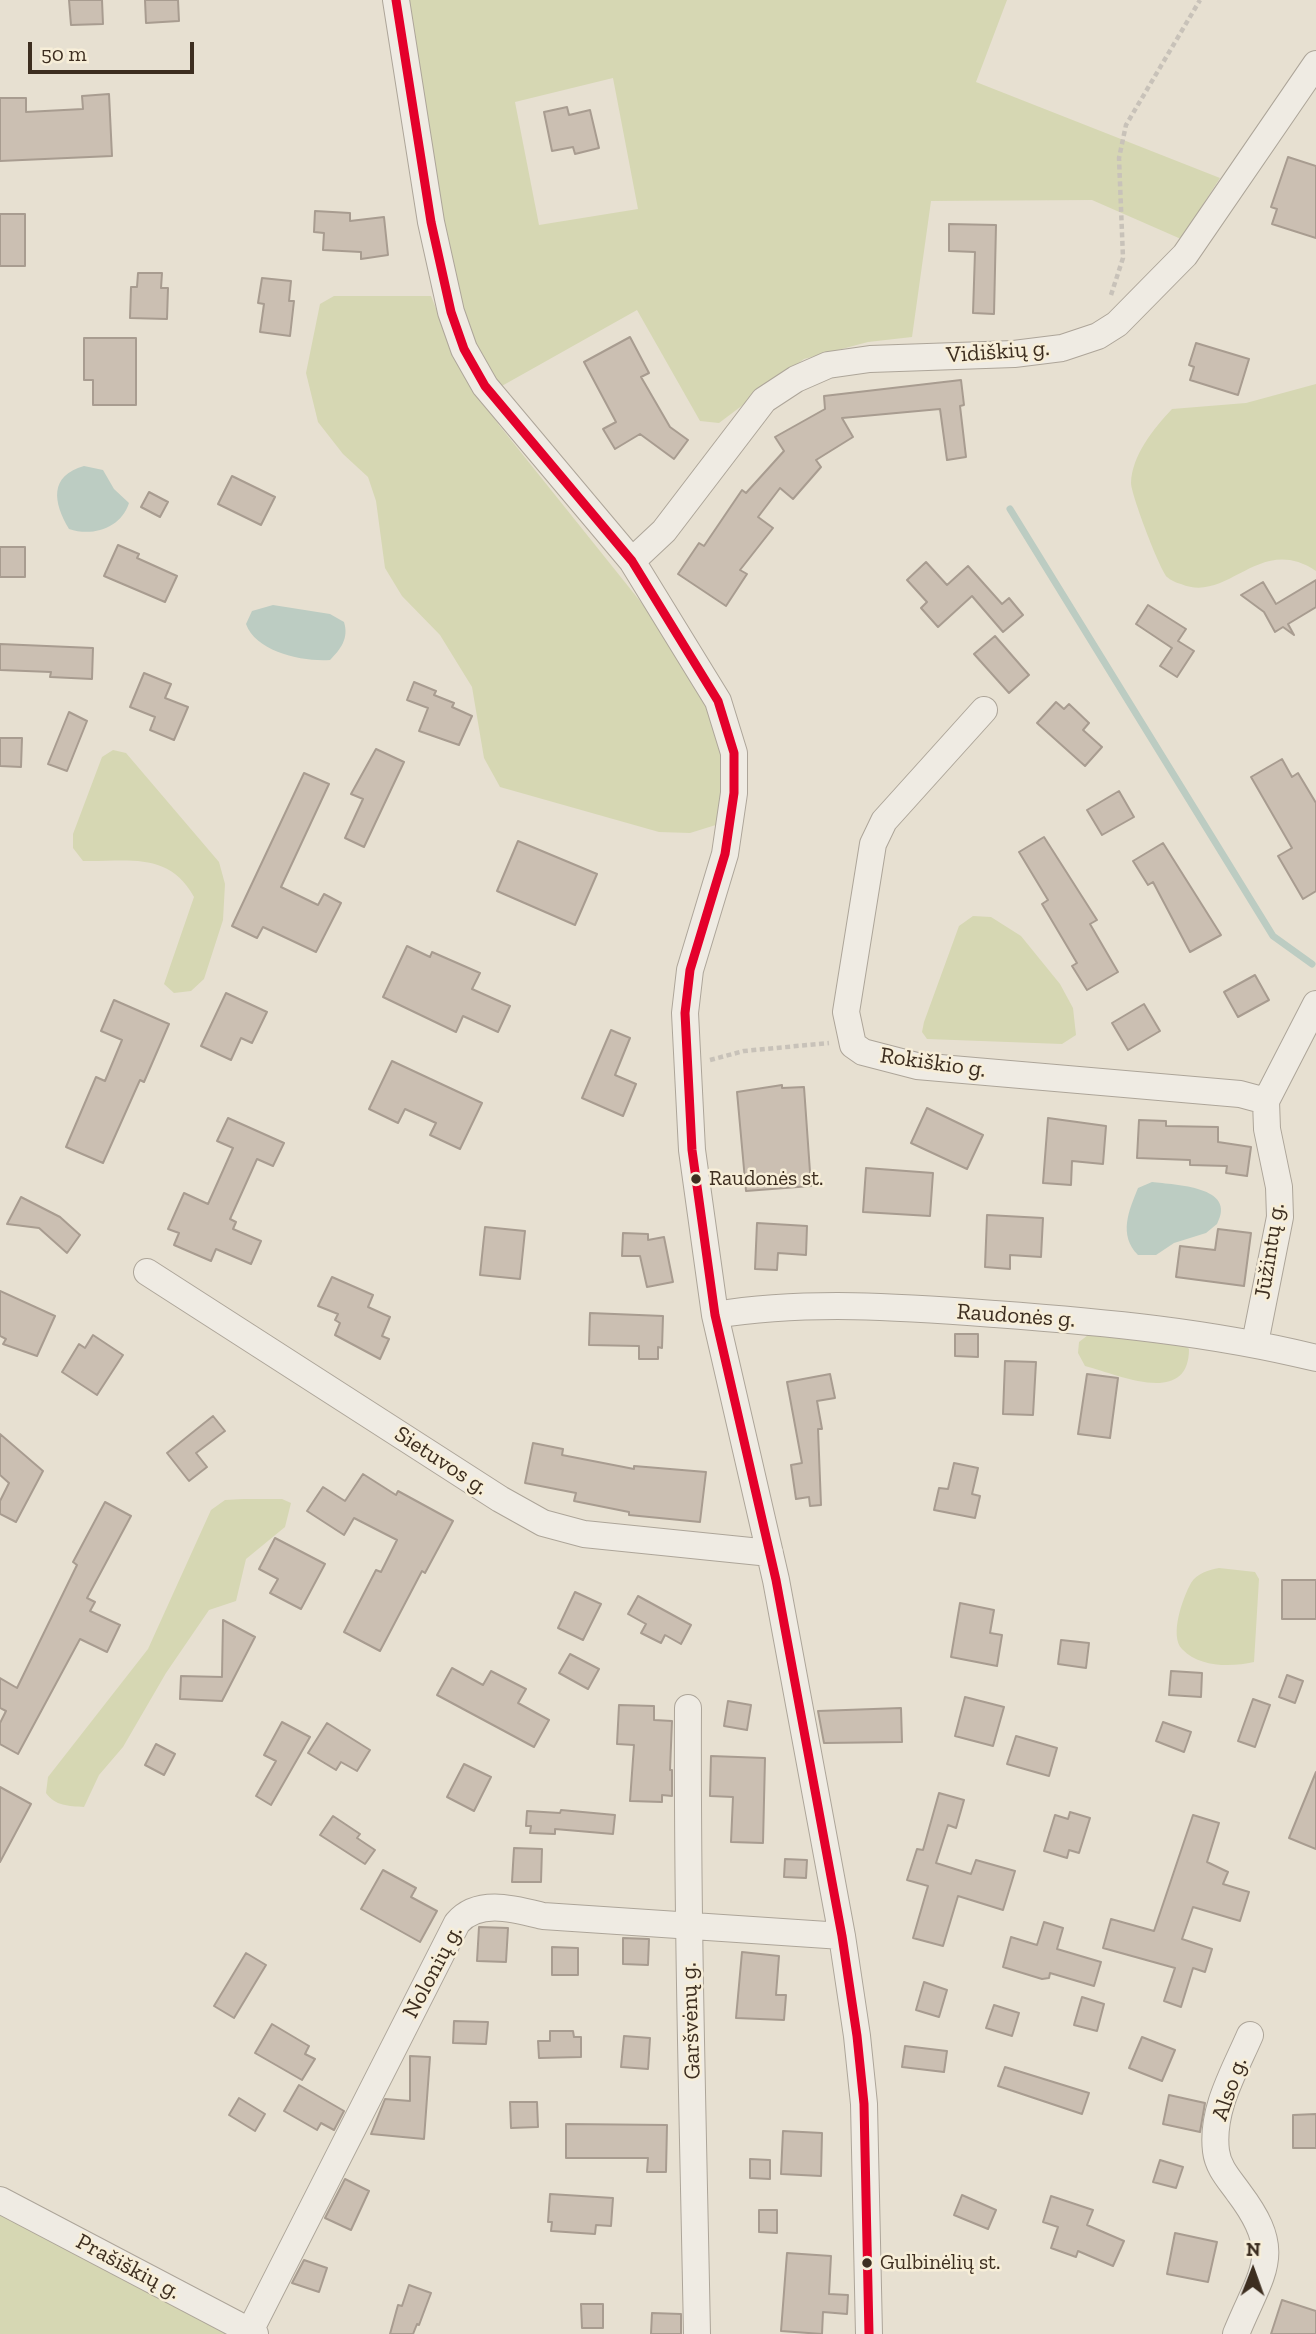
<!DOCTYPE html>
<html>
<head>
<meta charset="utf-8">
<style>
  body { margin:0 }
  #map { position:relative; width:1316px; height:2334px; overflow:hidden; background:#e7e0d1; font-family:"Zilla Slab",serif }
  canvas { display:block }
  .north { position:absolute; left:1218px; top:2236px; width:70px; height:70px; -webkit-text-stroke:5px #f7eed8; paint-order:stroke; rotate:1deg; font-size:19px; font-weight:700; line-height:28px; text-align:center; color:#3d2e20 }
  .north::after { content:''; display:block; margin:auto; width:24px; height:32px; background:#3d2e20; clip-path:polygon(50% 0,100% 100%,50% 72%,0 100%) }
  .scale { position:absolute; left:28px; top:42px; width:166px; height:32px; box-sizing:border-box; border:4px solid #3d2e20; border-top:0; padding-left:9px; font-size:21px; line-height:24px; white-space:nowrap; color:#3d2e20; -webkit-text-stroke:5px #f7eed8; paint-order:stroke }
</style>
</head>
<body>
<div id="map">
<canvas width="1316" height="2334"></canvas>
<div class="north">N</div>
<div class="scale">50 m</div>
</div>
<script>
const ctx = document.querySelector('canvas').getContext('2d');
ctx.lineJoin = 'round';
function fillPath(path, color) { ctx.fillStyle = color; ctx.fill(path, 'evenodd'); }
function strokePath(path, color, width, dash) { ctx.strokeStyle = color; ctx.lineWidth = width; ctx.lineCap = dash ? 'butt' : 'round'; ctx.setLineDash(dash || []); ctx.stroke(path); }
function drawText(font, color, halo, rows, align = 'center') {
  ctx.font = font + ' "Zilla Slab",serif'; ctx.lineWidth = 5; ctx.setLineDash([]); ctx.textBaseline = 'middle'; ctx.strokeStyle = halo; ctx.fillStyle = color; for (const [text, x, y, turn = 0] of rows) {
    ctx.save(); ctx.translate(x, y); ctx.rotate((+turn || 0) * Math.PI / 180); ctx.textAlign = isNaN(turn) ? turn : align; if (halo) ctx.strokeText(text, 0, 0); ctx.fillText(text, 0, 0); ctx.restore();
  }
}
const green = new Path2D(`
  M 406,0 L 1007,0 L 976,82 L 1220,178 L 1181,239 L 1092,200 L 931,201 L 912,337 L 868,342 L 804,359 L 719,423 L 700,421 L 637,310 L 500,387 L 478,350 L 452,275 ZM 613,78 L 638,209 L 539,225 L 515,102 Z
  M 334,296 L 431,296 L 461,370 L 499,425 L 652,616 L 719,726 L 726,767 L 719,824 L 690,833 L 659,832 L 500,787 L 484,758 L 472,687 L 440,635 L 402,596 L 385,568 L 376,501 L 368,477 L 343,454 L 318,422 L 306,373 L 320,304 Z
  M 1316,384 L 1316,571 C 1259,533 1229,604 1181,584 C 1177,583 1170,580 1167,577 C 1159,568 1131,494 1131,483 C 1132,455 1154,428 1172,409 L 1246,403 Z
  M 113,750 L 126,753 L 219,862 L 225,884 L 223,920 L 204,979 L 191,991 L 174,993 L 164,984 L 194,897 C 169,851 128,862 83,861 L 73,848 L 73,834 L 102,757 Z
  M 973,916 L 991,917 L 1021,936 L 1060,984 L 1073,1008 L 1076,1035 L 1062,1044 L 927,1039 L 922,1032 L 924,1022 L 959,926 Z
  M 1088,1335 L 1181,1341 L 1189,1349 C 1189,1408 1117,1374 1085,1366 L 1078,1353 L 1079,1342 Z
  M 243,1499 L 282,1499 L 291,1503 L 285,1527 L 246,1559 L 236,1601 L 209,1610 L 166,1673 L 123,1747 L 99,1775 L 84,1807 C 69,1806 55,1806 46,1793 L 48,1777 L 148,1649 L 211,1510 L 225,1500 Z
  M 1219,1568 L 1255,1572 L 1259,1579 L 1254,1662 C 1232,1667 1200,1668 1182,1649 C 1169,1636 1183,1597 1191,1583 C 1197,1573 1209,1570 1219,1568 Z
  M 0,2212 L 227,2334 L 0,2334 Z`);
const water = new Path2D(`
  M 84,466 L 103,470 L 114,489 L 129,503 C 121,528 93,537 69,529 C 53,502 49,476 84,466 Z
  M 273,605 L 330,614 L 344,622 C 349,638 341,649 330,660 C 303,662 256,652 246,624 L 252,611 Z
  M 1152,1182 C 1175,1185 1238,1186 1217,1224 L 1206,1233 L 1174,1243 L 1156,1255 L 1138,1255 C 1118,1235 1129,1210 1138,1188 Z`);
const stream = new Path2D(`
  M 1010,509 L 1273,936 L 1312,964`);
const building = new Path2D(`
  M 69,0 L 102,0 L 103,24 L 71,25 Z
  M 145,0 L 178,0 L 179,21 L 146,23 Z
  M 109,94 L 112,156 L 0,161 L 0,98 L 26,98 L 26,112 L 83,109 L 82,96 Z
  M 567,107 L 569,115 L 590,110 L 599,148 L 575,154 L 573,147 L 552,151 L 544,112 Z
  M 1288,157 L 1316,166 L 1316,238 L 1272,224 L 1277,209 L 1271,207 Z
  M 315,211 L 350,213 L 350,221 L 384,217 L 388,255 L 361,259 L 361,252 L 323,250 L 324,233 L 314,232 Z
  M 0,214 L 25,214 L 25,266 L 0,266 Z
  M 949,224 L 996,225 L 994,314 L 973,313 L 975,252 L 949,251 Z
  M 138,273 L 162,273 L 161,288 L 168,288 L 167,319 L 130,318 L 131,287 L 137,287 Z
  M 262,278 L 291,281 L 289,301 L 294,301 L 290,336 L 260,332 L 264,304 L 258,303 Z
  M 630,337 L 649,373 L 641,377 L 670,427 L 688,440 L 674,459 L 640,434 L 615,449 L 603,429 L 616,422 L 584,362 Z
  M 84,338 L 136,338 L 136,405 L 93,405 L 93,380 L 84,380 Z
  M 1196,343 L 1249,359 L 1238,395 L 1190,380 L 1194,367 L 1189,365 Z
  M 961,380 L 964,405 L 960,406 L 966,457 L 947,460 L 940,409 L 842,418 L 853,437 L 816,460 L 821,467 L 793,499 L 780,488 L 758,517 L 773,528 L 740,570 L 747,574 L 726,606 L 678,574 L 699,543 L 704,546 L 742,490 L 746,493 L 784,451 L 775,437 L 825,409 L 824,396 Z
  M 232,476 L 275,497 L 261,525 L 218,504 Z
  M 149,492 L 168,502 L 160,517 L 141,507 Z
  M 118,545 L 139,554 L 137,558 L 177,576 L 165,602 L 104,576 Z
  M 0,547 L 25,547 L 25,577 L 0,577 Z
  M 926,562 L 947,585 L 968,566 L 1002,604 L 1009,598 L 1023,615 L 1003,632 L 972,596 L 938,627 L 921,608 L 927,602 L 907,580 Z
  M 1316,580 L 1316,607 L 1288,624 L 1294,635 L 1283,627 L 1275,632 L 1264,612 L 1241,595 L 1263,582 L 1276,604 Z
  M 1148,605 L 1186,629 L 1178,641 L 1194,651 L 1177,677 L 1160,666 L 1172,648 L 1136,624 Z
  M 995,636 L 1029,675 L 1009,693 L 974,654 Z
  M 0,644 L 93,648 L 92,679 L 50,677 L 51,672 L 0,670 Z
  M 144,673 L 171,684 L 165,698 L 188,707 L 174,740 L 150,730 L 155,717 L 130,707 Z
  M 414,682 L 436,691 L 434,695 L 454,703 L 452,707 L 472,716 L 459,745 L 419,731 L 428,708 L 407,700 Z
  M 1056,702 L 1064,709 L 1069,704 L 1089,723 L 1083,730 L 1102,747 L 1085,766 L 1037,723 Z
  M 69,712 L 87,721 L 67,771 L 48,764 Z
  M 0,738 L 22,738 L 21,767 L 0,766 Z
  M 376,749 L 404,762 L 364,847 L 345,838 L 363,799 L 351,794 Z
  M 1282,759 L 1292,777 L 1298,773 L 1316,803 L 1316,891 L 1303,899 L 1278,856 L 1292,848 L 1251,777 Z
  M 304,773 L 329,784 L 281,887 L 318,905 L 324,894 L 341,903 L 316,952 L 263,927 L 257,938 L 232,926 Z
  M 1119,791 L 1134,817 L 1102,835 L 1087,810 Z
  M 1044,837 L 1097,920 L 1090,924 L 1118,972 L 1087,990 L 1072,966 L 1077,963 L 1042,904 L 1048,900 L 1019,852 Z
  M 518,841 L 597,874 L 575,925 L 497,891 Z
  M 1163,843 L 1221,935 L 1190,952 L 1153,882 L 1148,885 L 1133,861 Z
  M 407,946 L 430,957 L 432,952 L 480,973 L 472,989 L 510,1006 L 498,1032 L 463,1016 L 456,1032 L 383,997 Z
  M 1255,975 L 1269,1000 L 1238,1017 L 1224,992 Z
  M 226,993 L 267,1012 L 252,1043 L 241,1038 L 231,1060 L 201,1046 Z
  M 114,1000 L 169,1024 L 144,1082 L 140,1080 L 103,1163 L 66,1147 L 96,1077 L 105,1081 L 122,1040 L 101,1031 Z
  M 1144,1004 L 1160,1031 L 1128,1050 L 1112,1023 Z
  M 611,1030 L 630,1038 L 615,1075 L 636,1084 L 623,1116 L 582,1098 Z
  M 392,1061 L 482,1103 L 460,1149 L 430,1135 L 436,1123 L 405,1109 L 398,1123 L 369,1109 Z
  M 782,1085 L 782,1088 L 804,1087 L 811,1186 L 746,1191 L 737,1092 Z
  M 927,1108 L 983,1135 L 967,1169 L 911,1143 Z
  M 228,1118 L 284,1143 L 273,1166 L 257,1159 L 230,1219 L 236,1222 L 233,1229 L 261,1241 L 251,1264 L 216,1249 L 211,1261 L 174,1245 L 179,1233 L 168,1229 L 184,1193 L 208,1204 L 233,1148 L 217,1141 Z
  M 1048,1118 L 1106,1126 L 1103,1164 L 1072,1161 L 1071,1185 L 1043,1183 Z
  M 1139,1120 L 1166,1121 L 1166,1126 L 1218,1127 L 1218,1142 L 1251,1147 L 1247,1176 L 1226,1173 L 1227,1166 L 1190,1165 L 1190,1160 L 1137,1158 Z
  M 866,1168 L 933,1173 L 930,1216 L 863,1212 Z
  M 21,1197 L 60,1217 L 80,1235 L 67,1253 L 39,1228 L 7,1224 Z
  M 987,1215 L 1043,1218 L 1041,1257 L 1010,1255 L 1010,1269 L 985,1267 Z
  M 757,1223 L 807,1226 L 806,1255 L 778,1253 L 777,1270 L 755,1269 Z
  M 485,1227 L 525,1231 L 520,1279 L 480,1275 Z
  M 1218,1229 L 1251,1233 L 1244,1286 L 1176,1277 L 1180,1246 L 1215,1250 Z
  M 623,1233 L 648,1234 L 648,1240 L 664,1237 L 673,1282 L 647,1287 L 640,1256 L 622,1256 Z
  M 332,1277 L 373,1295 L 368,1307 L 390,1317 L 382,1336 L 389,1339 L 380,1359 L 335,1335 L 340,1323 L 335,1320 L 338,1314 L 318,1306 Z
  M 0,1291 L 55,1316 L 37,1356 L 3,1344 L 6,1339 L 0,1336 Z
  M 590,1313 L 663,1316 L 662,1348 L 658,1347 L 658,1359 L 639,1359 L 639,1346 L 589,1345 Z
  M 955,1334 L 978,1334 L 978,1357 L 955,1356 Z
  M 93,1335 L 123,1355 L 97,1395 L 62,1372 L 79,1344 L 85,1348 Z
  M 1005,1361 L 1036,1362 L 1033,1415 L 1003,1414 Z
  M 830,1374 L 835,1398 L 817,1401 L 822,1429 L 818,1429 L 821,1505 L 810,1506 L 809,1497 L 796,1499 L 791,1465 L 802,1463 L 787,1382 Z
  M 1087,1374 L 1118,1378 L 1110,1438 L 1078,1434 Z
  M 213,1416 L 225,1431 L 196,1453 L 207,1467 L 189,1481 L 167,1453 Z
  M 0,1434 L 43,1471 L 16,1522 L 0,1514 L 0,1501 L 9,1483 L 0,1475 Z
  M 533,1443 L 563,1449 L 562,1455 L 634,1469 L 634,1466 L 706,1472 L 700,1522 L 629,1515 L 629,1512 L 574,1501 L 576,1493 L 525,1483 Z
  M 954,1463 L 978,1468 L 972,1494 L 980,1496 L 975,1518 L 934,1510 L 939,1488 L 948,1489 Z
  M 363,1474 L 396,1495 L 398,1491 L 453,1521 L 425,1573 L 422,1571 L 380,1651 L 344,1632 L 376,1570 L 381,1572 L 397,1540 L 354,1518 L 344,1535 L 307,1511 L 323,1487 L 345,1501 Z
  M 105,1502 L 131,1516 L 87,1598 L 95,1602 L 90,1611 L 120,1625 L 107,1652 L 80,1639 L 18,1754 L 0,1744 L 0,1723 L 6,1711 L 0,1708 L 0,1678 L 17,1688 L 77,1565 L 73,1562 Z
  M 275,1538 L 325,1564 L 301,1609 L 270,1593 L 278,1579 L 259,1569 Z
  M 1282,1580 L 1316,1580 L 1316,1619 L 1282,1619 Z
  M 575,1592 L 601,1604 L 583,1640 L 558,1628 Z
  M 638,1596 L 691,1625 L 681,1644 L 665,1635 L 661,1643 L 641,1633 L 646,1624 L 628,1614 Z
  M 960,1603 L 994,1610 L 990,1633 L 1002,1635 L 997,1666 L 951,1657 Z
  M 223,1620 L 255,1637 L 222,1701 L 180,1699 L 181,1676 L 222,1677 Z
  M 1061,1640 L 1089,1643 L 1086,1668 L 1058,1664 Z
  M 570,1654 L 599,1669 L 588,1689 L 559,1673 Z
  M 452,1668 L 483,1685 L 491,1671 L 526,1689 L 518,1703 L 549,1720 L 534,1747 L 437,1695 Z
  M 1171,1671 L 1202,1673 L 1201,1697 L 1169,1695 Z
  M 1287,1675 L 1303,1681 L 1295,1703 L 1279,1697 Z
  M 965,1697 L 1004,1707 L 993,1746 L 955,1736 Z
  M 1253,1699 L 1270,1705 L 1255,1747 L 1238,1741 Z
  M 728,1701 L 751,1705 L 747,1730 L 724,1726 Z
  M 619,1705 L 654,1706 L 654,1720 L 672,1721 L 670,1770 L 672,1770 L 672,1796 L 662,1795 L 662,1802 L 630,1801 L 634,1745 L 617,1744 Z
  M 901,1708 L 902,1742 L 824,1743 L 818,1711 Z
  M 282,1722 L 310,1737 L 271,1805 L 256,1796 L 276,1761 L 264,1755 Z
  M 1163,1722 L 1191,1732 L 1184,1752 L 1156,1741 Z
  M 327,1723 L 370,1750 L 357,1771 L 341,1762 L 336,1770 L 308,1753 Z
  M 1016,1736 L 1057,1748 L 1049,1776 L 1007,1764 Z
  M 156,1744 L 175,1754 L 164,1775 L 145,1765 Z
  M 711,1756 L 765,1758 L 763,1843 L 731,1842 L 733,1797 L 710,1796 Z
  M 464,1764 L 491,1777 L 474,1811 L 447,1797 Z
  M 1316,1772 L 1316,1849 L 1289,1838 Z
  M 0,1787 L 31,1804 L 0,1862 Z
  M 939,1793 L 964,1800 L 956,1828 L 948,1825 L 936,1863 L 971,1874 L 976,1860 L 1015,1871 L 1003,1910 L 958,1896 L 943,1946 L 913,1938 L 928,1886 L 907,1880 L 917,1849 L 923,1850 Z
  M 561,1810 L 615,1815 L 613,1834 L 555,1829 L 555,1834 L 530,1833 L 531,1826 L 526,1826 L 527,1811 L 560,1813 Z
  M 1070,1812 L 1090,1818 L 1079,1853 L 1069,1850 L 1067,1858 L 1044,1851 L 1055,1815 L 1068,1819 Z
  M 1193,1815 L 1219,1823 L 1207,1862 L 1228,1872 L 1223,1884 L 1249,1892 L 1240,1921 L 1193,1907 L 1182,1939 L 1212,1949 L 1205,1972 L 1193,1968 L 1181,2007 L 1164,2001 L 1175,1968 L 1103,1948 L 1111,1919 L 1154,1931 Z
  M 333,1816 L 360,1834 L 357,1838 L 375,1850 L 365,1864 L 320,1835 Z
  M 514,1848 L 542,1849 L 541,1882 L 512,1882 Z
  M 785,1859 L 807,1860 L 806,1878 L 784,1877 Z
  M 383,1870 L 416,1888 L 411,1897 L 437,1911 L 420,1942 L 361,1909 Z
  M 1044,1922 L 1063,1928 L 1057,1949 L 1101,1962 L 1094,1986 L 1050,1973 L 1049,1978 L 1042,1979 L 1003,1967 L 1011,1937 L 1037,1945 Z
  M 479,1927 L 508,1928 L 506,1962 L 477,1961 Z
  M 623,1938 L 649,1939 L 648,1965 L 623,1964 Z
  M 552,1947 L 578,1948 L 578,1975 L 552,1975 Z
  M 742,1952 L 779,1956 L 776,1995 L 786,1995 L 784,2020 L 736,2018 Z
  M 246,1953 L 266,1965 L 234,2018 L 214,2006 Z
  M 924,1982 L 947,1990 L 939,2017 L 916,2010 Z
  M 1082,1997 L 1104,2004 L 1097,2031 L 1074,2025 Z
  M 994,2005 L 1019,2013 L 1012,2036 L 986,2028 Z
  M 454,2021 L 488,2022 L 486,2044 L 453,2043 Z
  M 272,2024 L 309,2046 L 305,2054 L 315,2059 L 302,2080 L 255,2053 Z
  M 550,2031 L 573,2031 L 574,2037 L 581,2037 L 581,2057 L 539,2058 L 538,2041 L 550,2041 Z
  M 624,2036 L 650,2038 L 648,2069 L 621,2067 Z
  M 1142,2037 L 1175,2050 L 1162,2081 L 1129,2068 Z
  M 905,2046 L 947,2051 L 944,2072 L 902,2067 Z
  M 410,2056 L 430,2057 L 424,2139 L 371,2134 L 385,2099 L 410,2101 Z
  M 1005,2067 L 1089,2093 L 1082,2114 L 998,2086 Z
  M 299,2085 L 344,2111 L 334,2130 L 321,2123 L 317,2130 L 284,2111 Z
  M 1169,2095 L 1205,2103 L 1200,2132 L 1163,2124 Z
  M 239,2098 L 265,2114 L 255,2131 L 229,2115 Z
  M 510,2102 L 537,2102 L 538,2127 L 511,2128 Z
  M 1316,2114 L 1316,2148 L 1293,2148 L 1293,2115 Z
  M 566,2124 L 667,2125 L 666,2172 L 647,2172 L 648,2158 L 566,2158 Z
  M 783,2131 L 822,2133 L 821,2176 L 781,2174 Z
  M 750,2159 L 770,2160 L 770,2179 L 750,2178 Z
  M 1160,2160 L 1183,2167 L 1176,2188 L 1153,2182 Z
  M 345,2179 L 369,2191 L 351,2230 L 325,2218 Z
  M 550,2194 L 613,2198 L 611,2226 L 596,2225 L 595,2234 L 551,2231 L 552,2222 L 548,2222 Z
  M 962,2195 L 996,2210 L 988,2229 L 954,2215 Z
  M 1051,2196 L 1093,2210 L 1087,2225 L 1124,2241 L 1113,2266 L 1078,2251 L 1076,2257 L 1051,2248 L 1058,2227 L 1043,2222 Z
  M 759,2210 L 777,2210 L 777,2233 L 759,2232 Z
  M 1175,2233 L 1217,2242 L 1208,2282 L 1167,2274 Z
  M 787,2253 L 831,2256 L 829,2294 L 848,2295 L 847,2314 L 823,2312 L 822,2334 L 781,2331 Z
  M 304,2260 L 327,2268 L 319,2292 L 292,2283 Z
  M 409,2285 L 431,2293 L 419,2325 L 417,2324 L 413,2334 L 390,2334 L 398,2305 L 402,2306 Z
  M 1282,2300 L 1316,2311 L 1316,2334 L 1271,2334 Z
  M 581,2304 L 603,2304 L 603,2328 L 582,2328 Z
  M 652,2313 L 681,2314 L 681,2334 L 651,2334 Z`);
const path = new Path2D(`
  M 1111,295 L 1123,258 L 1119,158 L 1126,125 L 1200,0
  M 710,1060 L 744,1051 L 829,1043`);
const minor = new Path2D(`
  M 396,0 L 431,222 L 451,312 L 464,349 L 485,386 L 632,561 L 718,701 L 734,753 L 734,793 L 725,854 L 690,970 L 685,1013 L 692,1150 L 715,1315 L 776,1580 L 842,1936 L 857,2036 L 864,2104 L 869,2334
  M 632,561 L 664,531 L 764,400 L 796,379 L 828,365 L 870,359 L 1014,354 L 1062,348 L 1098,336 L 1117,324 L 1185,255 L 1316,64
  M 984,710 L 884,821 L 873,844 L 846,1012 L 853,1045 L 863,1052 L 917,1066 L 1240,1094 L 1266,1101
  M 147,1272 L 500,1499 L 543,1523 L 584,1534 L 770,1553
  M 715,1315 C 808,1300 901,1307 995,1314 C 1103,1322 1211,1332 1316,1358
  M 1255,1343 L 1280,1217 L 1279,1187 L 1267,1129 L 1266,1101 L 1316,1004
  M 688,1708 C 687,1917 693,2125 697,2334
  M 0,2200 L 255,2334
  M 250,2331 L 457,1923 C 478,1898 515,1909 543,1916 L 842,1936
  M 1236,2334 C 1262,2270 1285,2254 1239,2193 C 1230,2180 1218,2168 1216,2151 C 1211,2110 1234,2072 1250,2035`);
const bus1 = new Path2D(`
  M 396,0 L 431,222 L 451,312 L 464,349 L 485,386 L 632,561 L 718,701 L 734,753 L 734,793 L 725,854 L 690,970 L 685,1013 L 692,1150 L 715,1315 L 776,1580 L 842,1936 L 857,2036 L 864,2104 L 869,2334`);
const markers = [
  [696,1179,6,"#3d2e20"],
  [867,2263,6,"#3d2e20"]
];
const busNames = [
  ["Raudonės st.",709,1179],
  ["Gulbinėlių st.",880,2263]
];
const streetNames = [
  ["Vidiškių g.",998,352,-4],
  ["Rokiškio g.",933,1063,8],
  ["Jūžintų g.",1270,1251,-81],
  ["Raudonės g.",1016,1316,4],
  ["Sietuvos g.",441,1461,33],
  ["Nolonių g.",433,1972,-62],
  ["Garšvėnų g.",691,2021,-92],
  ["Also g.",1230,2089,-71],
  ["Prašiškių g.",128,2267,28]
];
fillPath(green, '#d6d7b3');
fillPath(water, '#bcccc2');
strokePath(stream, '#bcccc2', 7);
fillPath(building, '#cbbfb2');
strokePath(building, '#a89c90', 2);
strokePath(minor, '#ada599', 28);
strokePath(path, '#c8c2b9', 4.5, [5, 3.5]);
strokePath(minor, '#efebe3', 26);
strokePath(bus1, '#e4002b', 9);
for (const [x, y, r, color] of markers) { const dot = new Path2D(); dot.arc(x, y, r, 0, 2 * Math.PI); ctx.fillStyle = color; ctx.fill(dot); strokePath(dot, '#f7eed8', 2.5); }
drawText('21px', '#3d2e20', '#f7eed8', busNames, 'left');
drawText('23px', '#3d2e20', '#f7eed8', streetNames);
</script>
</body>
</html>
